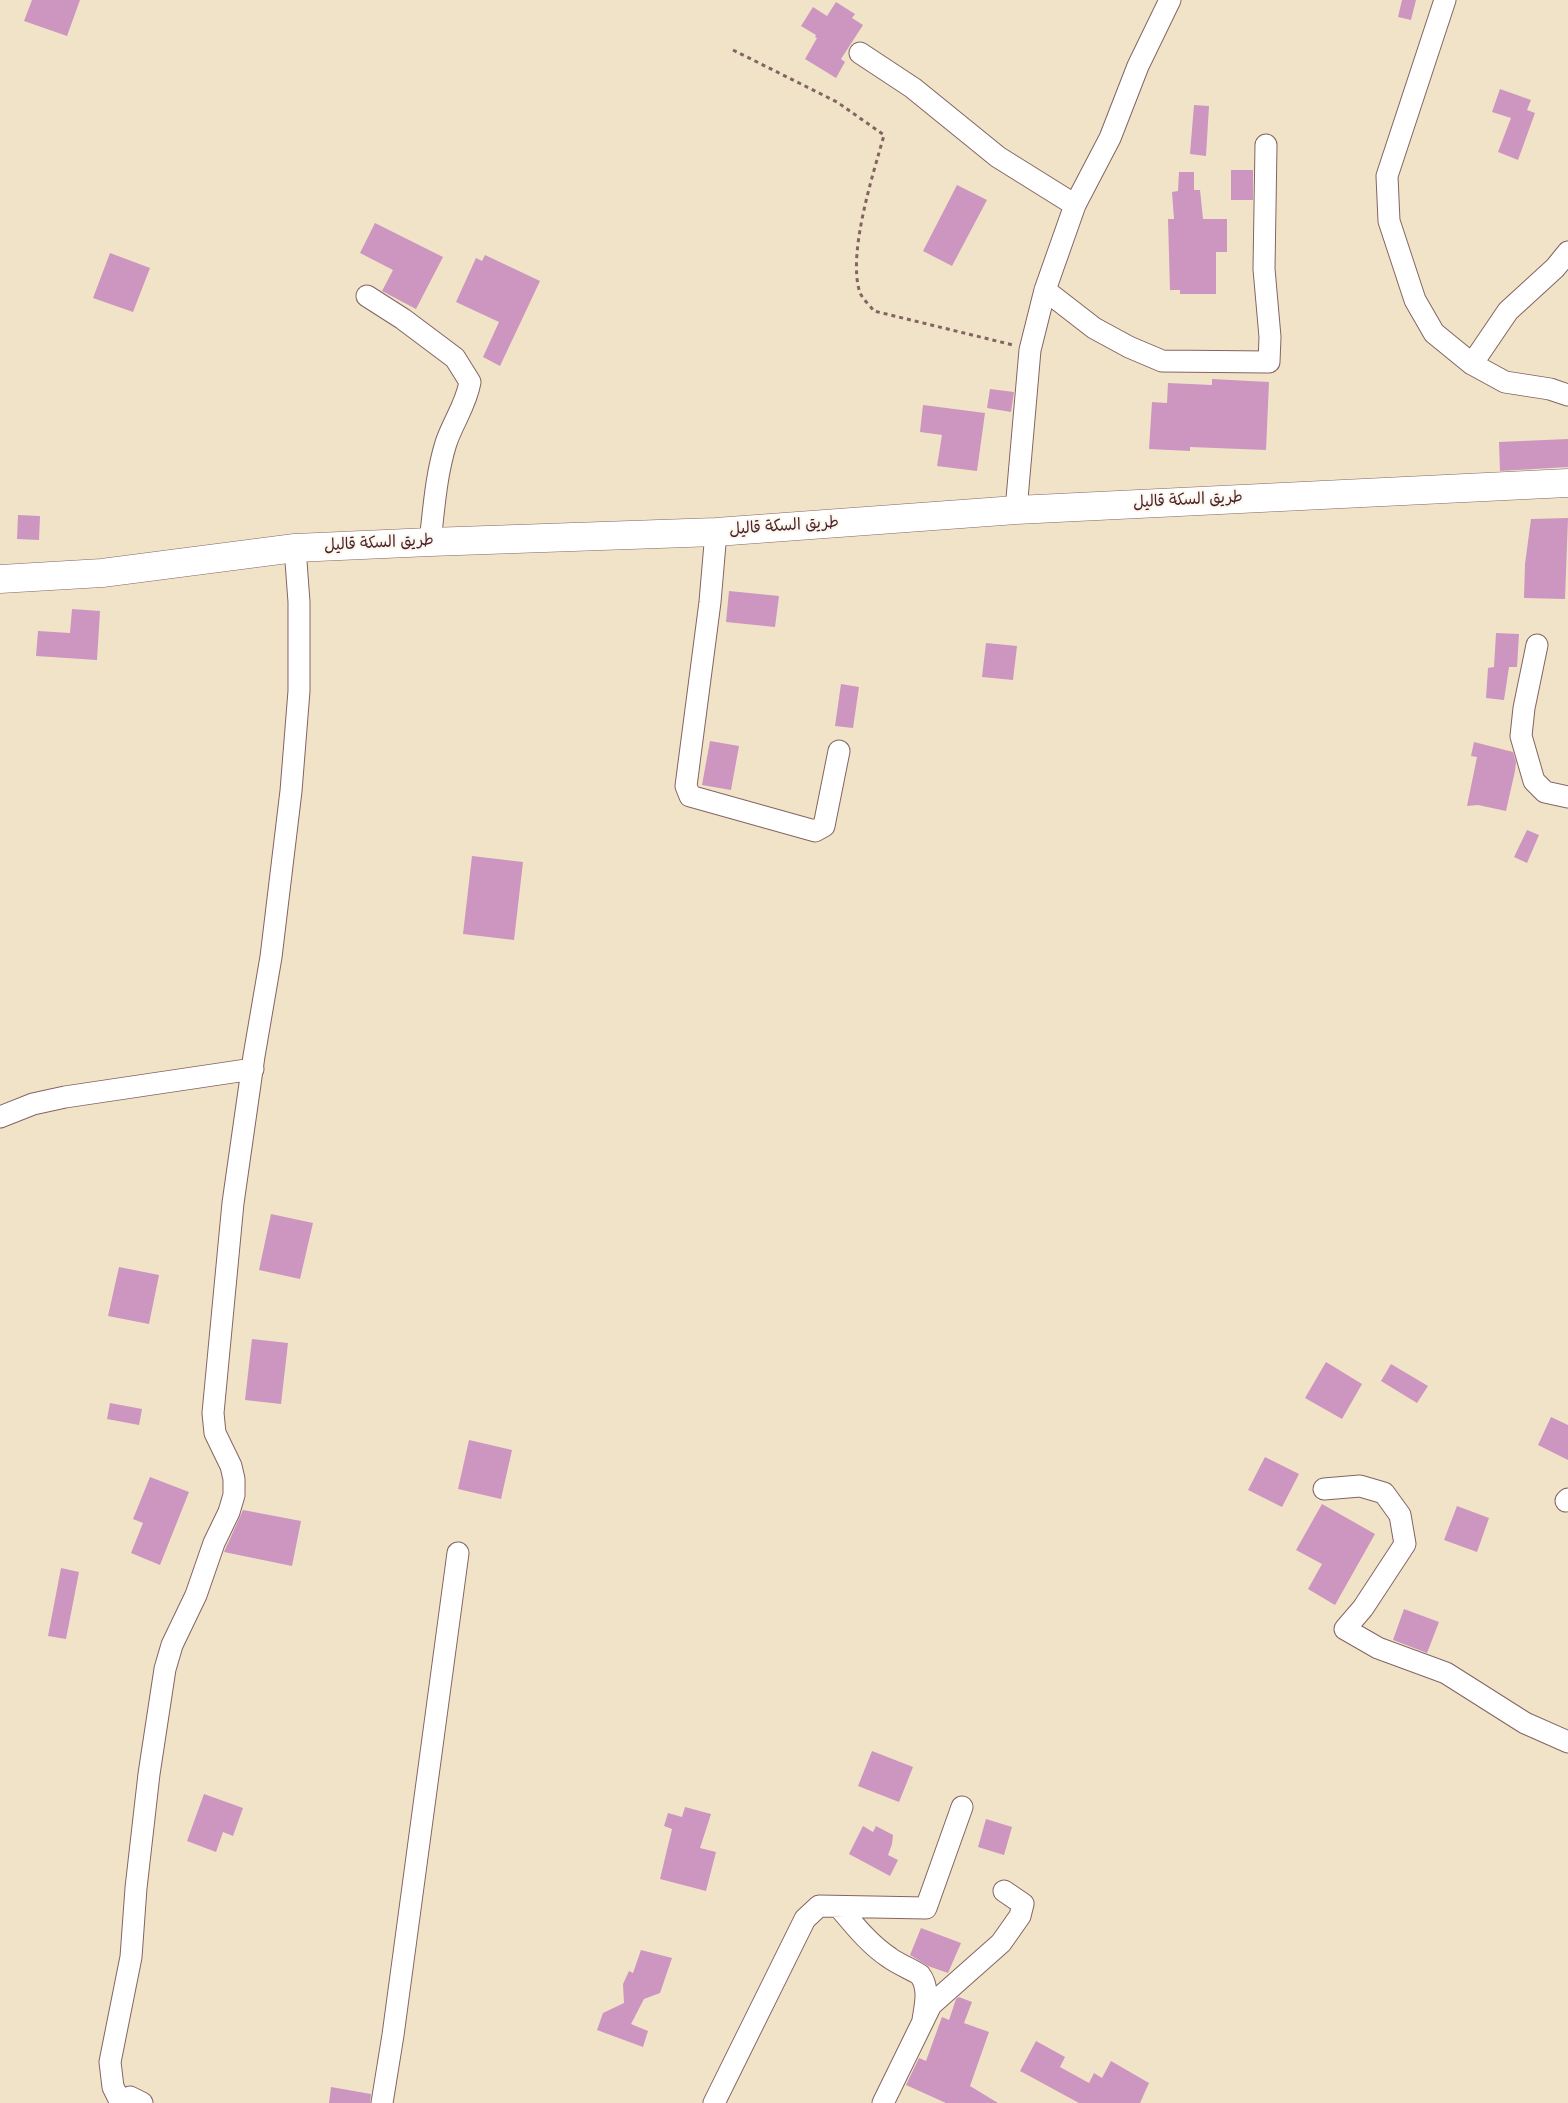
<!DOCTYPE html>
<html>
<head>
<meta charset="utf-8">
<style>
  body { margin:0 }
  canvas { display:block; background:#f1e3c7 }
</style>
</head>
<body>
<canvas width="1568" height="2103"></canvas>
<script>
const ctx = document.querySelector('canvas').getContext('2d');
ctx.lineJoin = 'round';
function fillPath(path, color) { ctx.fillStyle = color; ctx.fill(path, 'evenodd'); }
function strokePath(path, color, width, dash) { ctx.strokeStyle = color; ctx.lineWidth = width; ctx.lineCap = dash ? 'butt' : 'round'; ctx.setLineDash(dash || []); ctx.stroke(path); }
function drawText(font, color, halo, rows, align = 'center') {
  ctx.font = font + ' Mynerve,"Playpen Sans Arabic",sans-serif'; ctx.lineWidth = 4; ctx.setLineDash([]); ctx.textBaseline = 'middle'; ctx.strokeStyle = halo; ctx.fillStyle = color; for (const [text, x, y, turn = 0] of rows) {
    ctx.save(); ctx.translate(x, y); ctx.rotate((+turn || 0) * Math.PI / 180); ctx.textAlign = isNaN(turn) ? turn : align; if (halo) ctx.strokeText(text, 0, 0); ctx.fillText(text, 0, 0); ctx.restore();
  }
}
const building = new Path2D(`
  M 32,0 L 80,0 L 67,36 L 24,21 Z
  M 1402,0 L 1416,0 L 1411,20 L 1398,17 Z
  M 836,2 L 855,14 L 852,18 L 863,25 L 841,59 L 845,62 L 836,78 L 805,59 L 817,38 L 815,37 L 816,35 L 801,26 L 813,7 L 827,16 Z
  M 1500,89 L 1531,100 L 1527,110 L 1535,113 L 1518,160 L 1498,152 L 1511,118 L 1492,112 Z
  M 1194,105 L 1209,106 L 1206,156 L 1190,154 Z
  M 1231,170 L 1253,170 L 1253,200 L 1231,200 Z
  M 1179,172 L 1194,172 L 1194,190 L 1200,190 L 1203,219 L 1227,219 L 1227,252 L 1216,252 L 1216,294 L 1180,294 L 1180,290 L 1170,290 L 1168,219 L 1174,219 L 1172,192 L 1178,191 Z
  M 957,185 L 987,200 L 952,266 L 923,251 Z
  M 375,223 L 443,257 L 416,309 L 382,291 L 393,270 L 360,253 Z
  M 110,253 L 150,268 L 133,312 L 93,298 Z
  M 485,255 L 540,281 L 500,366 L 483,357 L 499,322 L 456,302 L 476,258 L 482,261 Z
  M 1212,379 L 1269,382 L 1266,450 L 1190,447 L 1190,451 L 1149,449 L 1152,402 L 1167,403 L 1168,383 L 1212,385 Z
  M 990,389 L 1014,392 L 1011,412 L 987,408 Z
  M 923,405 L 985,413 L 977,471 L 937,466 L 942,435 L 920,432 Z
  M 1568,439 L 1568,467 L 1500,471 L 1499,442 Z
  M 18,515 L 40,516 L 39,540 L 17,539 Z
  M 1568,518 L 1565,599 L 1524,598 L 1525,564 L 1531,519 Z
  M 729,591 L 779,596 L 775,627 L 726,622 Z
  M 72,609 L 100,611 L 97,660 L 36,656 L 38,631 L 70,633 Z
  M 1496,633 L 1519,634 L 1517,667 L 1509,667 L 1504,700 L 1486,698 L 1488,668 L 1494,667 Z
  M 986,643 L 1017,646 L 1013,680 L 982,677 Z
  M 841,684 L 859,687 L 853,728 L 835,726 Z
  M 710,741 L 739,746 L 731,790 L 702,785 Z
  M 1474,742 L 1513,752 L 1516,762 L 1515,771 L 1506,811 L 1478,805 L 1467,806 L 1477,757 L 1471,756 Z
  M 1527,830 L 1539,835 L 1527,863 L 1514,857 Z
  M 472,856 L 523,862 L 514,940 L 463,934 Z
  M 271,1214 L 313,1223 L 300,1279 L 259,1270 Z
  M 119,1267 L 159,1275 L 149,1324 L 108,1316 Z
  M 252,1339 L 288,1343 L 281,1404 L 245,1400 Z
  M 1326,1362 L 1362,1384 L 1342,1419 L 1305,1398 Z
  M 1391,1364 L 1428,1386 L 1417,1403 L 1381,1381 Z
  M 110,1403 L 142,1409 L 139,1425 L 107,1419 Z
  M 1551,1417 L 1568,1425 L 1568,1460 L 1538,1445 Z
  M 469,1440 L 512,1450 L 501,1499 L 458,1489 Z
  M 1265,1457 L 1299,1474 L 1282,1507 L 1248,1490 Z
  M 150,1477 L 189,1492 L 160,1565 L 131,1553 L 143,1523 L 133,1519 Z
  M 1322,1504 L 1375,1534 L 1335,1605 L 1308,1589 L 1322,1564 L 1296,1550 Z
  M 1457,1506 L 1489,1518 L 1477,1552 L 1444,1540 Z
  M 243,1510 L 301,1521 L 292,1566 L 224,1552 Z
  M 61,1568 L 79,1572 L 66,1639 L 48,1636 Z
  M 1404,1609 L 1439,1622 L 1427,1653 L 1393,1640 Z
  M 872,1751 L 913,1767 L 899,1802 L 858,1786 Z
  M 204,1794 L 243,1808 L 233,1836 L 223,1832 L 216,1852 L 187,1841 Z
  M 685,1807 L 711,1814 L 700,1848 L 716,1852 L 706,1891 L 660,1879 L 672,1829 L 664,1826 L 668,1813 L 682,1817 Z
  M 986,1819 L 1012,1827 L 1004,1855 L 978,1847 Z
  M 863,1826 L 873,1832 L 876,1826 L 893,1835 L 892,1844 L 888,1855 L 898,1860 L 890,1876 L 849,1854 Z
  M 921,1928 L 961,1943 L 948,1973 L 928,1966 L 910,1955 Z
  M 641,1950 L 672,1958 L 660,1993 L 644,1999 L 631,2024 L 648,2031 L 643,2047 L 597,2030 L 603,2013 L 624,2003 L 623,1984 L 629,1971 L 633,1973 Z
  M 959,1997 L 972,2002 L 964,2023 L 989,2032 L 970,2086 L 998,2103 L 946,2103 L 906,2085 L 919,2058 L 926,2061 L 942,2017 L 949,2020 L 956,1999 Z
  M 1036,2041 L 1065,2057 L 1060,2067 L 1089,2083 L 1094,2073 L 1102,2078 L 1111,2061 L 1149,2083 L 1140,2103 L 1079,2103 L 1020,2071 Z
  M 331,2087 L 371,2094 L 370,2103 L 329,2103 Z`);
const path = new Path2D(`
  M 733,50 L 837,102 L 884,135 C 873,175 847,254 860,293 C 863,299 870,306 874,311 L 1013,345`);
const street = new Path2D(`
  M 1445,0 L 1387,176 L 1389,221 L 1415,300 L 1434,333 L 1472,364 L 1505,382 L 1550,389 L 1568,395
  M 860,53 L 913,88 L 998,157 L 1075,205
  M 1045,290 L 1094,328 L 1129,347 L 1162,361 L 1269,362 L 1270,337 L 1264,269 L 1266,145
  M 367,296 L 403,319 L 455,358 L 470,382 C 466,405 453,422 446,443 C 436,475 434,508 430,542
  M 1472,364 L 1508,311 L 1555,268 L 1568,252
  M 1016,510 L 1030,350 L 1045,290 L 1075,205 L 1110,138 L 1138,66 L 1170,0
  M 716,532 L 710,602 L 686,786 L 690,796 L 815,831 L 824,826 L 839,751
  M 1537,645 L 1524,708 L 1521,736 L 1534,781 L 1545,792 L 1568,797
  M 0,1117 L 33,1104 L 65,1097 L 253,1069
  M 1324,1489 L 1360,1486 L 1384,1493 L 1400,1515 L 1405,1544 L 1363,1608 L 1345,1629 L 1378,1648 L 1446,1673 L 1525,1723 L 1568,1742
  M 1566,1501 L 1568,1499
  M 839,1907 C 855,1926 870,1945 890,1958 C 896,1963 917,1972 920,1975 C 930,1988 925,2006 923,2020
  M 130,2097 L 142,2103
  M 121,2103 L 113,2087 L 110,2062 L 131,1957 L 136,1888 L 149,1774 L 165,1669 L 172,1645 L 196,1595 L 214,1543 L 229,1512 L 234,1495 L 234,1479 L 231,1466 L 215,1433 L 213,1413 L 233,1203 L 254,1056 L 271,957 L 291,791 L 299,691 L 299,602 L 295,548
  M 382,2103 L 393,2035 L 458,1553
  M 714,2103 L 805,1919 L 819,1906 L 926,1908 L 962,1807
  M 883,2103 L 931,2005 L 1001,1943 L 1020,1916 L 1023,1904 L 1004,1891`);
const primary = new Path2D(`
  M 0,579 L 102,573 L 295,548 L 430,542 L 716,532 L 1016,510 L 1568,483`);
const streetNames = [
  ["طريق السكة قاليل",1188,501,-3],
  ["طريق السكة قاليل",784,527,-4],
  ["طريق السكة قاليل",379,544,-3]
];
fillPath(building, '#cc96c1');
strokePath(street, '#846462', 23);
strokePath(primary, '#846462', 29);
strokePath(path, '#846462', 3, [4, 4]);
strokePath(street, '#fff', 21);
strokePath(primary, '#fff', 28);
drawText('16px', '#4a1f2b', '#fbf7ec', streetNames);
</script>
</body>
</html>
